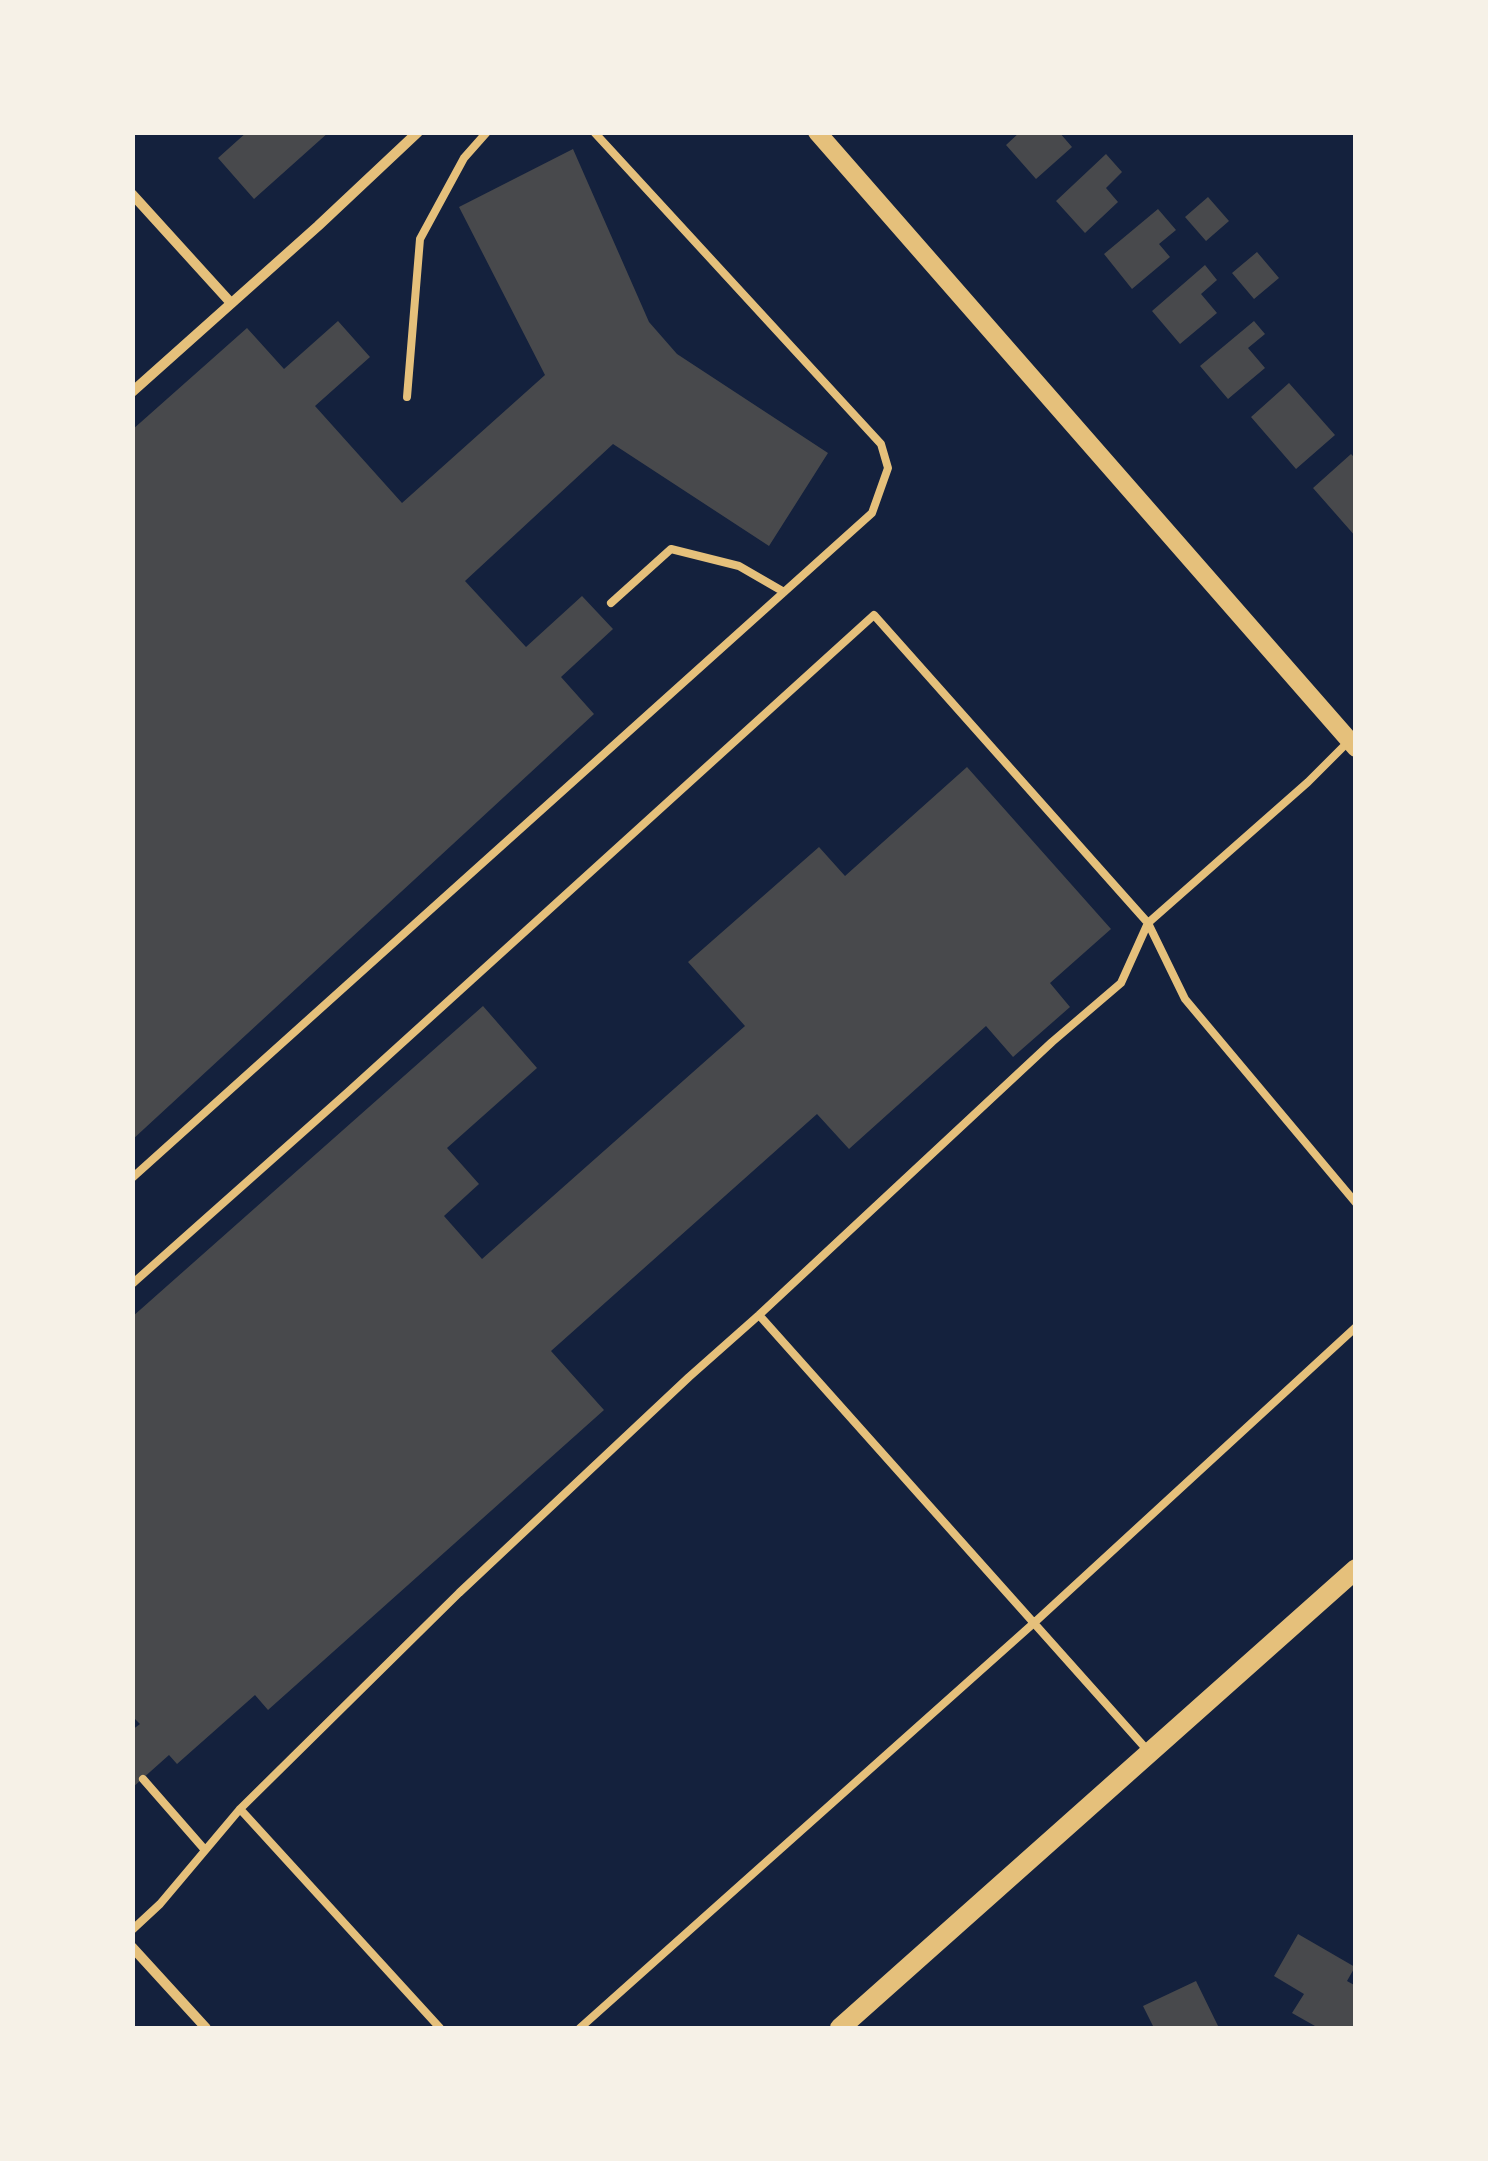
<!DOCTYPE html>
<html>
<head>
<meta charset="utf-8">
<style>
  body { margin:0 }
  #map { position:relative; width:1488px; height:2161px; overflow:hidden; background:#14213d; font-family:"Public Sans",sans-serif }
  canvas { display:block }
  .frame { position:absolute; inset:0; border:135px solid #f6f1e7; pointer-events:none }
</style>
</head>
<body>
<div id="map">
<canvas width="1488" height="2161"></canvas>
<div class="frame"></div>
</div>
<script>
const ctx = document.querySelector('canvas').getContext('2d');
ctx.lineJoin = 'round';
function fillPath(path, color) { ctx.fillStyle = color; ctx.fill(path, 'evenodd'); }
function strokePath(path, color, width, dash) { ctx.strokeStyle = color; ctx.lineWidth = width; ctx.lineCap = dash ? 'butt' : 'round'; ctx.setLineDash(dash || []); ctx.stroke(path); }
const building = new Path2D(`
  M 247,132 L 329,132 L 254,199 L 218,158 Z
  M 1020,132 L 1059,132 L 1072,147 L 1036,179 L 1006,145 Z
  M 573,149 L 649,322 L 677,354 L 828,453 L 769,546 L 613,444 L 465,581 L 526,647 L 582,596 L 613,629 L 561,677 L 594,714 L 132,1140 L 132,430 L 247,328 L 284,369 L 338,321 L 370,357 L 315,406 L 402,503 L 545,375 L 459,207 Z
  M 1106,154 L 1122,172 L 1106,188 L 1118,202 L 1085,233 L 1056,201 Z
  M 1208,197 L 1229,221 L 1206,241 L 1185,217 Z
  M 1158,209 L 1176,230 L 1159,244 L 1170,257 L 1132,289 L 1104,254 Z
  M 1257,252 L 1279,278 L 1254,299 L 1232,273 Z
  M 1205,265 L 1217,280 L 1201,294 L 1217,313 L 1180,344 L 1152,311 Z
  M 1254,321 L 1265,334 L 1248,348 L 1265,368 L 1228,399 L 1200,366 Z
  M 1289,383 L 1335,435 L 1296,469 L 1251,417 Z
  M 1351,454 L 1356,459 L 1356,537 L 1313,488 Z
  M 967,767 L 1111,929 L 1050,983 L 1070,1007 L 1013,1057 L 986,1026 L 849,1149 L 817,1114 L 551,1351 L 604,1410 L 268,1710 L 255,1695 L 177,1764 L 169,1755 L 132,1788 L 132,1730 L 140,1724 L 132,1716 L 132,1317 L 483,1006 L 537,1068 L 447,1148 L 479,1184 L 444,1216 L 482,1259 L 745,1026 L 688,962 L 819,847 L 845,876 Z
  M 1298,1934 L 1355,1967 L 1347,1981 L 1356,1986 L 1356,2028 L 1313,2028 L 1315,2026 L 1292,2013 L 1304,1994 L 1274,1976 Z
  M 1196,1981 L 1219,2028 L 1154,2028 L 1143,2006 Z`);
const service = new Path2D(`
  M 407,397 L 420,239 L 464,158 L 487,132
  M 611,603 L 671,549 L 739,566 L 784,592
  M 1349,741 L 1308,782 L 1148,923 L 1185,999 L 1356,1203
  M 132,1178 L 872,513 L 888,468 L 881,444 L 594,132
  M 132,1284 L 348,1092 L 874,615 L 1148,923 L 1121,983 L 1052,1042 L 759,1315 L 689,1377 L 459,1593 L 240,1809 L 160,1904 L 132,1930
  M 759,1315 L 1149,1752
  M 143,1779 L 205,1850
  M 240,1809 L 440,2028
  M 580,2028 L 1035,1622 L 1356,1327`);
const minor = new Path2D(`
  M 132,194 L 231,303
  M 132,392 L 318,226 L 418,132
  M 132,1947 L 206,2028`);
const tertiary = new Path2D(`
  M 817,132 L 1356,748`);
const secondary = new Path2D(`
  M 840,2028 L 1356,1569`);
fillPath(building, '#48494c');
strokePath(service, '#e5c07b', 8);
strokePath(minor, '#e5c07b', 10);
strokePath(tertiary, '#e5c07b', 18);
strokePath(secondary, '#e5c07b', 20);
</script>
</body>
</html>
